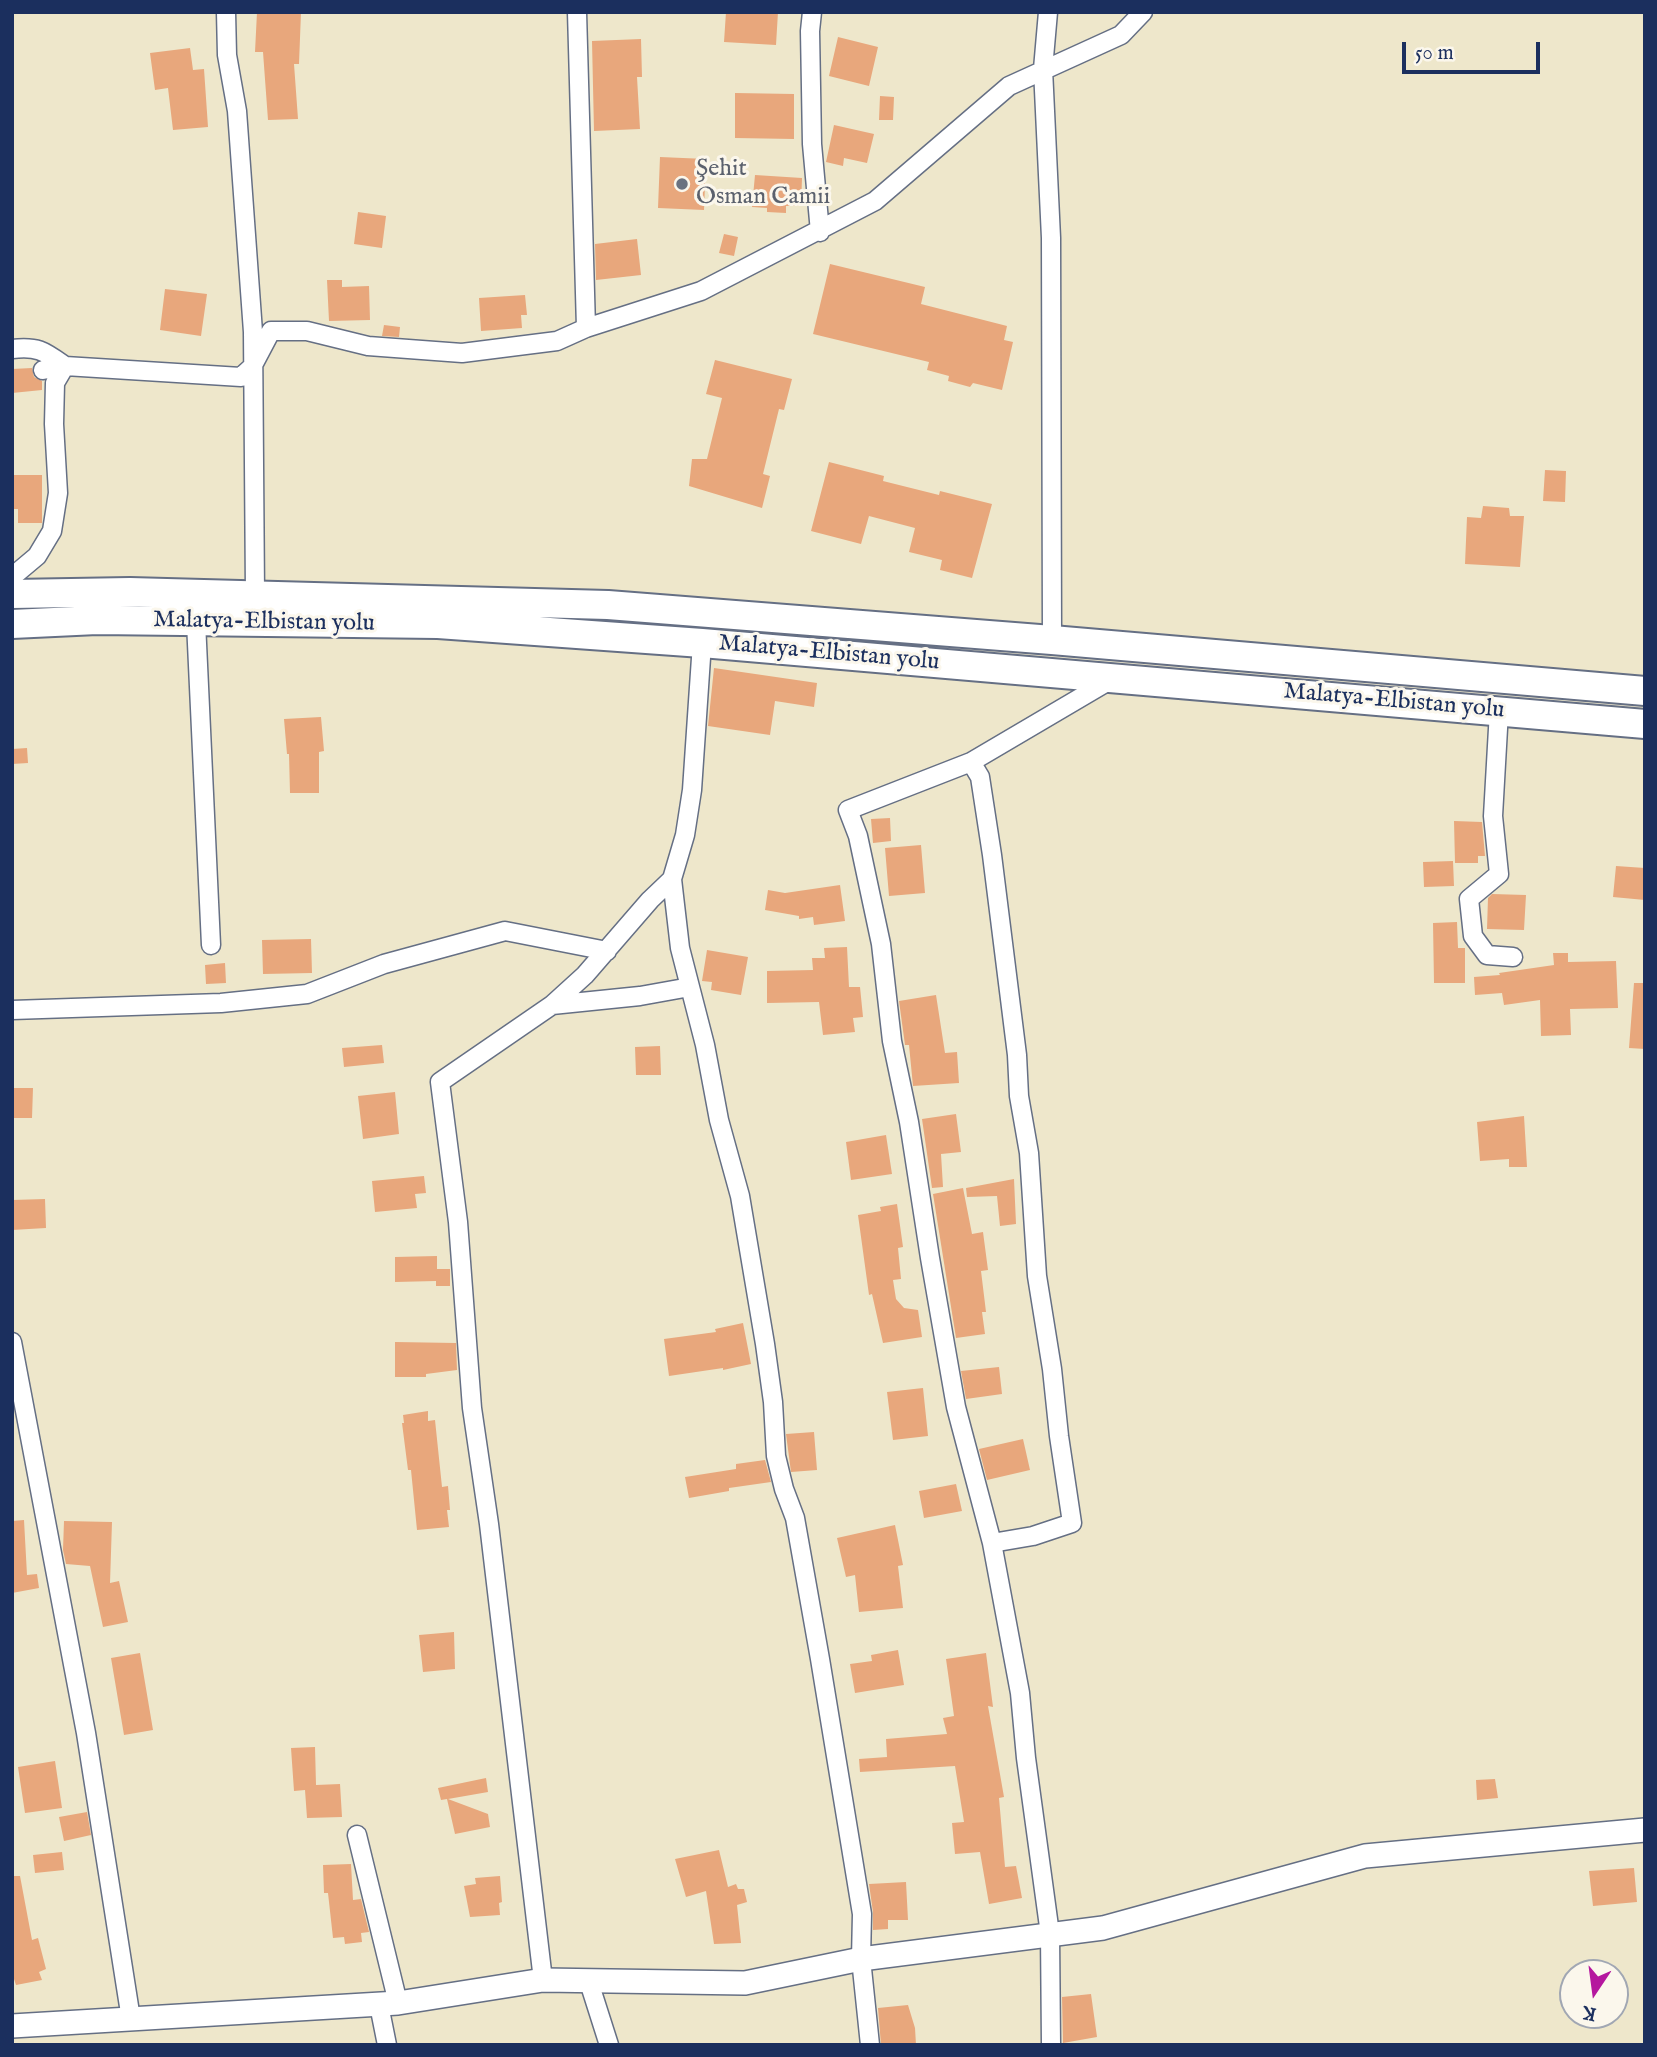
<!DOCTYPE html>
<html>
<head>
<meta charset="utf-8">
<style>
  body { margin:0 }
  #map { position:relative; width:1657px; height:2057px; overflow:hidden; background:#eee7cb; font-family:"IM FELL English",serif }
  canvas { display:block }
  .frame { position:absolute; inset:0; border:14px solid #1b2f5e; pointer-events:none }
  .north { position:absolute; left:1559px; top:1959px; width:70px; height:70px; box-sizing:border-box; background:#fbf7ec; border:2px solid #a1a7b3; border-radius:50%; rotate:193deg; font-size:19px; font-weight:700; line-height:28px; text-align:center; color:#1b2f5e }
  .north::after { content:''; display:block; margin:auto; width:24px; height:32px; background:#b5179e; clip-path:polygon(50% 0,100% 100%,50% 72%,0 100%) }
  .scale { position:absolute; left:1402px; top:42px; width:138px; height:32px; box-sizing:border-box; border:4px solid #1b2f5e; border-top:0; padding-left:9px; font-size:21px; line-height:24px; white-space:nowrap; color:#1b2f5e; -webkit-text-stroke:5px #fbf7ec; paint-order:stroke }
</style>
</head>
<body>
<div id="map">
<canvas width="1657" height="2057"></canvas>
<div class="frame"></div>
<div class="north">K</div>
<div class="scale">50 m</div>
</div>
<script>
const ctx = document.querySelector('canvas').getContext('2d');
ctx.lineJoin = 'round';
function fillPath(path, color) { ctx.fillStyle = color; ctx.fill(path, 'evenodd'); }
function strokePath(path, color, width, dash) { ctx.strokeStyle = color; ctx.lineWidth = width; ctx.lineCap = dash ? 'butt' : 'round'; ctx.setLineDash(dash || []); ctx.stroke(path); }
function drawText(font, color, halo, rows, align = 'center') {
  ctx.font = font + ' "IM FELL English",serif'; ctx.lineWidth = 6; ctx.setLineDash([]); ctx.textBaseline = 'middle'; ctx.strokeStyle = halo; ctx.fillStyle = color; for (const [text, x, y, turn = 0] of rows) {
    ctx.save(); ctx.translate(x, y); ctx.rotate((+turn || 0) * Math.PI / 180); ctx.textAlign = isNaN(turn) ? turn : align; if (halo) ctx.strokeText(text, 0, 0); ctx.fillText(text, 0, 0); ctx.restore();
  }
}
const building = new Path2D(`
  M 257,12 L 301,12 L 299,64 L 294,64 L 298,119 L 268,120 L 263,52 L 255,52 Z
  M 726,12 L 778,12 L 776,45 L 724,42 Z
  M 838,37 L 878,47 L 869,86 L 829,76 Z
  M 641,39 L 642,77 L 637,77 L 640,129 L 594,131 L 592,41 Z
  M 190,48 L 193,70 L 204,69 L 208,127 L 173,130 L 168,88 L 155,90 L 150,53 Z
  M 735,93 L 794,94 L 794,139 L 735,138 Z
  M 880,96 L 894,97 L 893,120 L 879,120 Z
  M 834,125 L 874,134 L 867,163 L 844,158 L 843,166 L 826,162 Z
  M 660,157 L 706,159 L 704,210 L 658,208 Z
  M 755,175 L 802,178 L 801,206 L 786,206 L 786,213 L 767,212 L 767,208 L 752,207 Z
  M 358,212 L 386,216 L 382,248 L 354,244 Z
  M 724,234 L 738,237 L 734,256 L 719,253 Z
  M 637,239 L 641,275 L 596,280 L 595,244 Z
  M 830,264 L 925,287 L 921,304 L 1007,326 L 1004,340 L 1013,342 L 1002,390 L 973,383 L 970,387 L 948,381 L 949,376 L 927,370 L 929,362 L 813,334 Z
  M 327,280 L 342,280 L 342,287 L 369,286 L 370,320 L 329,321 Z
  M 165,289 L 207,294 L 201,336 L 160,330 Z
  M 525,295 L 527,315 L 521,315 L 522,328 L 481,331 L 479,298 Z
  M 384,325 L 400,327 L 399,337 L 382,336 Z
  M 715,360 L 792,379 L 784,410 L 779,409 L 763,474 L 770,476 L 762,508 L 689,486 L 692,459 L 707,459 L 722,398 L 706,394 Z
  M 32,368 L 34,377 L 42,381 L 42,390 L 12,393 L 12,369 Z
  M 829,462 L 884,476 L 883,481 L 939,495 L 940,491 L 992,504 L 972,578 L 940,570 L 942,560 L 909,552 L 915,528 L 869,516 L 861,544 L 811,531 Z
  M 1545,470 L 1566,471 L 1565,502 L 1543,501 Z
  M 12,475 L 42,475 L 42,523 L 18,523 L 18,509 L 12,509 Z
  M 1483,506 L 1509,508 L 1510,516 L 1524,516 L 1520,567 L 1465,564 L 1467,517 L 1481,518 Z
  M 714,668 L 817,683 L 814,707 L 775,701 L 770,735 L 708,726 Z
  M 321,717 L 324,751 L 319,752 L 319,793 L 290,793 L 289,754 L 287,754 L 284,719 Z
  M 27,748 L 28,763 L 12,764 L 12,749 Z
  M 890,818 L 891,841 L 873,843 L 871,819 Z
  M 1454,821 L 1482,822 L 1485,856 L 1478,856 L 1478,863 L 1455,863 Z
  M 921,845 L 925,893 L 889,896 L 885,848 Z
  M 1453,861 L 1454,886 L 1424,887 L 1423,862 Z
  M 1616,866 L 1645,868 L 1645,900 L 1613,897 Z
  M 840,885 L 845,921 L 814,925 L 813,917 L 799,919 L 799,916 L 765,910 L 768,890 L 785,893 Z
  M 1492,894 L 1526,895 L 1524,930 L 1487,929 L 1488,898 Z
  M 1457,922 L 1458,948 L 1465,948 L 1465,983 L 1434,983 L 1433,923 Z
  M 311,939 L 312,973 L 263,974 L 262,940 Z
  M 847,947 L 849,987 L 860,987 L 863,1017 L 853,1018 L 855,1032 L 823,1035 L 819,1002 L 767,1003 L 767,971 L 813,970 L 812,958 L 825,958 L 824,948 Z
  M 707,950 L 748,957 L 741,995 L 711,990 L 712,982 L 702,981 Z
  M 1553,953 L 1568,953 L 1568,962 L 1616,961 L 1618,1008 L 1570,1009 L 1571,1035 L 1541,1036 L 1540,1000 L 1504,1005 L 1502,993 L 1475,995 L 1474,977 L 1500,975 L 1499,973 L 1554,965 Z
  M 225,963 L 226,983 L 206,984 L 205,965 Z
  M 1634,983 L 1645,983 L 1645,1049 L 1629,1048 Z
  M 936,995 L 945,1053 L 957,1052 L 959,1083 L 913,1086 L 909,1045 L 905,1045 L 899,1001 Z
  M 382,1045 L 384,1063 L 344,1067 L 342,1048 Z
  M 660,1046 L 661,1075 L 636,1075 L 635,1047 Z
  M 12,1088 L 33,1088 L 32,1118 L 12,1118 Z
  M 395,1092 L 399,1134 L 363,1139 L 358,1096 Z
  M 956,1114 L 961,1152 L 941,1154 L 943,1187 L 932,1188 L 922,1119 Z
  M 1524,1116 L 1527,1167 L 1509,1167 L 1509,1159 L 1480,1161 L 1477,1122 Z
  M 886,1135 L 892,1174 L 851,1180 L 846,1142 Z
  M 424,1176 L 426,1193 L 415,1194 L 417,1208 L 375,1212 L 372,1181 Z
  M 1014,1179 L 1016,1224 L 1000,1226 L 997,1196 L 967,1197 L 966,1188 Z
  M 963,1188 L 972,1234 L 983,1232 L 988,1270 L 981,1271 L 986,1312 L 982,1312 L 985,1334 L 956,1338 L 933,1194 Z
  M 45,1199 L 46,1228 L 12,1230 L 12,1200 Z
  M 897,1204 L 903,1247 L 898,1248 L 901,1279 L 893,1280 L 896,1299 L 904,1308 L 918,1310 L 922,1337 L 883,1343 L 872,1294 L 869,1295 L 858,1215 L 881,1211 L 880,1207 Z
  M 437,1256 L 437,1269 L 450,1269 L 450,1286 L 436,1286 L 436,1281 L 395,1282 L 395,1257 Z
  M 743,1323 L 751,1364 L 723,1370 L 723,1368 L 669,1376 L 664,1339 L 716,1332 L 715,1329 Z
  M 395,1342 L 456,1343 L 457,1370 L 426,1374 L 426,1377 L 395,1377 Z
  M 999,1367 L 1002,1394 L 966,1399 L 961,1371 Z
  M 923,1388 L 928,1436 L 893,1440 L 887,1392 Z
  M 428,1411 L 428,1421 L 435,1420 L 442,1487 L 448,1486 L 450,1510 L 447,1510 L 449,1527 L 417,1530 L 411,1470 L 408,1470 L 402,1423 L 404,1423 L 403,1415 Z
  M 814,1432 L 817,1470 L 791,1472 L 786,1434 Z
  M 1023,1439 L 1030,1470 L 987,1480 L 979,1449 Z
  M 765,1460 L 771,1482 L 729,1488 L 729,1491 L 689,1498 L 685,1477 L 736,1469 L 736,1464 Z
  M 956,1484 L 962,1511 L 924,1518 L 919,1491 Z
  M 24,1520 L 27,1575 L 37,1574 L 39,1588 L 12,1593 L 12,1521 Z
  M 64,1521 L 112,1522 L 110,1583 L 119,1581 L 128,1622 L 103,1627 L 90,1566 L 66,1564 L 63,1550 Z
  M 895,1525 L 903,1565 L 898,1566 L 903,1608 L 859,1612 L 855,1575 L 846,1577 L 837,1538 Z
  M 454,1632 L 455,1669 L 423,1672 L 419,1635 Z
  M 898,1650 L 904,1685 L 855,1693 L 850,1664 L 872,1661 L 871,1655 Z
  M 140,1653 L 153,1730 L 124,1735 L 111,1658 Z
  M 986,1653 L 993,1707 L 988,1706 L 1004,1797 L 999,1798 L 1005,1867 L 1016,1866 L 1022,1898 L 989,1904 L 980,1852 L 955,1854 L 952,1823 L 964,1822 L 955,1766 L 860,1772 L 859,1759 L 887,1757 L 886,1739 L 947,1734 L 943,1718 L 954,1716 L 946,1659 Z
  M 315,1747 L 316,1785 L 340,1784 L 342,1817 L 307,1818 L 305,1790 L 294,1791 L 291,1748 Z
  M 55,1761 L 62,1808 L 25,1813 L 18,1767 Z
  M 486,1778 L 488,1792 L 448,1799 L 488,1814 L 490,1827 L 455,1834 L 447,1799 L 441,1800 L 438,1788 Z
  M 1495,1779 L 1498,1798 L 1477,1800 L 1476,1780 Z
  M 87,1812 L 91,1835 L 64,1841 L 59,1817 Z
  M 719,1850 L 728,1887 L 736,1884 L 738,1889 L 744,1889 L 747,1902 L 737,1905 L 741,1943 L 714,1944 L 706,1891 L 686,1897 L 675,1859 Z
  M 62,1852 L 64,1870 L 35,1873 L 33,1855 Z
  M 351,1864 L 353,1900 L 361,1899 L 369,1932 L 361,1933 L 362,1942 L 345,1944 L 344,1937 L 333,1938 L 328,1893 L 324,1893 L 323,1865 Z
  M 1634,1868 L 1637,1902 L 1593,1906 L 1589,1871 Z
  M 12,1876 L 20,1876 L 32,1940 L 38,1938 L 46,1969 L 39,1972 L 42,1980 L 16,1985 L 12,1973 Z
  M 500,1876 L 502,1902 L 499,1903 L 500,1915 L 470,1917 L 464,1886 L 476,1884 L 475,1878 Z
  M 906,1882 L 908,1920 L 888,1920 L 888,1929 L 873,1930 L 873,1912 L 869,1884 Z
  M 1091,1994 L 1097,2037 L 1063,2043 L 1062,1997 Z
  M 908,2005 L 915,2028 L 916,2045 L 881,2045 L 878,2008 Z`);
const minor = new Path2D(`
  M 226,12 L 227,55 L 237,111 L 253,332 L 255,595
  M 577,12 L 586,328 L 701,291 L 875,201 L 1009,86 L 1121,35 L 1143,12
  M 812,12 L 810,31 L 812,144 L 820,232
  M 1048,12 L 1043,69 L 1051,238 L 1052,640
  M 12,349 C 38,346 44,351 65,366 L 55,383 L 54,424 L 58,493 L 52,531 L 37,556 L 12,577
  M 43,370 L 65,366 L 241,377 L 252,367 L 271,331 L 307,331 L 368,346 L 462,353 L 557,341 L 586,328
  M 196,622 L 211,945
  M 1499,711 L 1493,816 L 1499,874 L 1469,899 L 1473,936 L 1487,955 L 1513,957
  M 971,762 L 980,777 L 992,855 L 1017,1055 L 1019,1096 L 1029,1153 L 1037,1276 L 1052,1369 L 1059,1436 L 1072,1523 L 1033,1536 L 992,1543
  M 672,879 L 680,948 L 705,1045 L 719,1120 L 740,1196 L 765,1344 L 773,1402 L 776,1456 L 784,1489 L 795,1518 L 820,1659 L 862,1914 L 861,1959 L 870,2045
  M 552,1005 L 640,996 L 690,987
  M 12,1010 L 221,1003 L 307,994 L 384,964 L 505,931 L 607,951
  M 12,1342 L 86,1733 L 131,2019
  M 357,1835 L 398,2003
  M 588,1979 L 609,2045
  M 543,1980 L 489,1524 L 472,1408 L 458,1222 L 440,1082 L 552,1005 L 585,975 L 650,900 L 672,879 L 685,835 L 692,790 L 702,643
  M 383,2004 L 381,2015 L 387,2045
  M 1051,2045 L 1050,1934 L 1026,1758 L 1020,1693 L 992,1543 L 956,1407 L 930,1258 L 909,1122 L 892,1041 L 881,944 L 858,836 L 848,810 L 971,762 L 1112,679`);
const tertiary = new Path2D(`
  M 12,2026 L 398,2003 L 543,1980 L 745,1983 L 861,1959 L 1103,1928 L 1365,1856 L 1645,1830`);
const primary = new Path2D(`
  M 12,594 L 130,592 L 608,605 L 1052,640 L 1645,691
  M 12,624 L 97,620 L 438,624 L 702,643 L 1645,724`);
const markers = [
  [682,184,7,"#6b7280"]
];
const worshipNames = [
  ["Şehit",696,170],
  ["Osman Camii",696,198]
];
const streetNames = [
  ["Malatya-Elbistan yolu",264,623,1],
  ["Malatya-Elbistan yolu",829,654,5],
  ["Malatya-Elbistan yolu",1394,702,5]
];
fillPath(building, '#e8a77c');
strokePath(minor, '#656f84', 21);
strokePath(tertiary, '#656f84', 26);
strokePath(primary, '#656f84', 32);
strokePath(minor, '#fff', 18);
strokePath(tertiary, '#fff', 23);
strokePath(primary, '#fff', 28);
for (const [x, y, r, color] of markers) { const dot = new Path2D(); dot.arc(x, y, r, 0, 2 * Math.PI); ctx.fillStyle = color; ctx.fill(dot); strokePath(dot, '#fbf7ec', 2.5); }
drawText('24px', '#5b616d', '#fbf7ec', worshipNames, 'left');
drawText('24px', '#1b2f5e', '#fbf7ec', streetNames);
</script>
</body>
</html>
